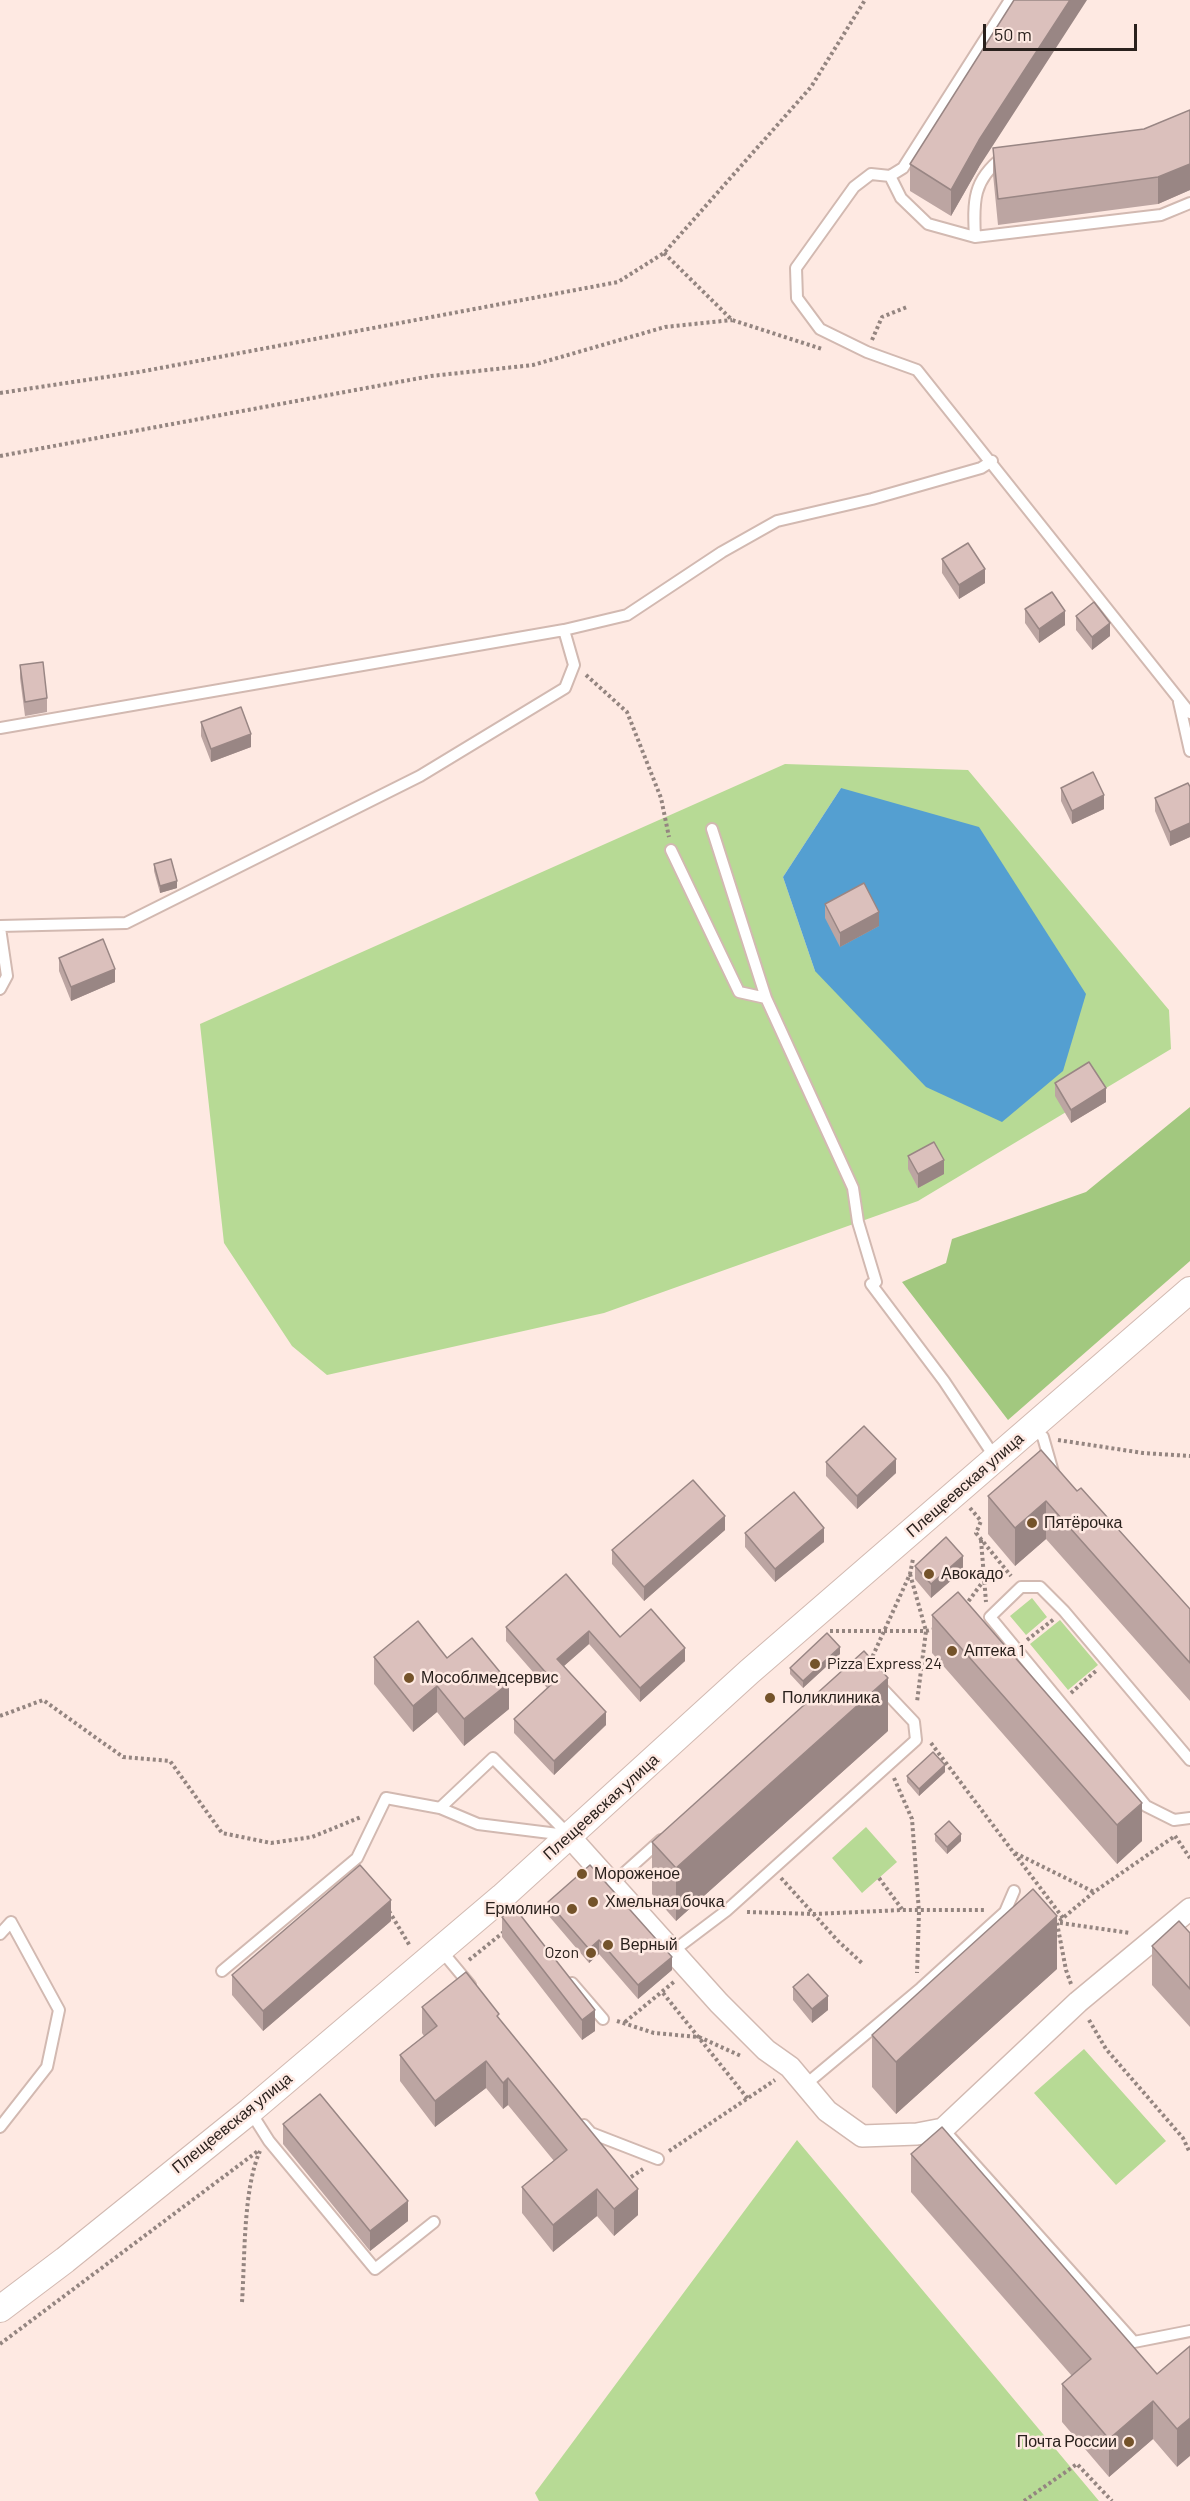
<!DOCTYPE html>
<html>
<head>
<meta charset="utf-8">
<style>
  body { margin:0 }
  #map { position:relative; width:1190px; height:2501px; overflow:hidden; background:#fee9e2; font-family:Barlow,sans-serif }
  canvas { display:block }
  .scale { position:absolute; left:983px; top:24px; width:154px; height:27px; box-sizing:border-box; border:3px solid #2a211d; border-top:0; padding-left:8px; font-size:18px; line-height:21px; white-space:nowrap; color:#2a211d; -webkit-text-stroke:4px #fee9e2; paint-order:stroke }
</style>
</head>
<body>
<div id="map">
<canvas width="1190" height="2501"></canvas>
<div class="scale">50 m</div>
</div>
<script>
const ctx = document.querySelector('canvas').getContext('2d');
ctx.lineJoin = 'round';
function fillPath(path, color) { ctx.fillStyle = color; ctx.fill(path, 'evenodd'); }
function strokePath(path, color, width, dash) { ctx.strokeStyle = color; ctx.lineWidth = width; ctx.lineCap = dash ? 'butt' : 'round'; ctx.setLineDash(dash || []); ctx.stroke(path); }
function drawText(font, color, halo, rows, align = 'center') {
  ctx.font = font + ' Barlow,sans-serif'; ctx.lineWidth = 5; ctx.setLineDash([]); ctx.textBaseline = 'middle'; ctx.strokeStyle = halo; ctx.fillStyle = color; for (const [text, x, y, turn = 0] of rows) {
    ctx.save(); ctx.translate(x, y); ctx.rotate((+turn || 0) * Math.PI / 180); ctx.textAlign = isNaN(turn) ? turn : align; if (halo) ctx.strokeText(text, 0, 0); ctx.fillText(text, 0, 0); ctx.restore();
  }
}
const green = new Path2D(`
  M 785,764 L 968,770 L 1169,1010 L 1171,1049 L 918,1201 L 604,1313 L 327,1375 L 292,1346 L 224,1243 L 200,1024 ZM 841,788 L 815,971 L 783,877 Z
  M 1032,1598 L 1047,1617 L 1026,1635 L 1010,1616 Z
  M 1060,1620 L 1098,1665 L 1068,1690 L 1030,1644 Z
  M 866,1827 L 897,1862 L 862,1893 L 832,1858 Z
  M 1084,2049 L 1166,2141 L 1116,2185 L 1034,2093 Z
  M 797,2140 L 1099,2501 L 539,2501 L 535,2493 Z`);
const forest = new Path2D(`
  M 1190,1107 L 1190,1261 L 1008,1420 L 902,1282 L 946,1263 L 952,1239 L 1086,1192 Z`);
const water = new Path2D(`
  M 841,788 L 979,827 L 1086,994 L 1063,1071 L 1002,1122 L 926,1087 L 815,971 L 783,877 Z`);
const path = new Path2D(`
  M 664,253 L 732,320 L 822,349
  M 872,340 L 882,317 L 907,307
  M 0,393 L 139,372 L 618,282 L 664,253 L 811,87 L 865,0
  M 0,456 L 431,376 L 533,365 L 665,327 L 732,320
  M 586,675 L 627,712 L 661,798 L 669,837
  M 1058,1440 L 1143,1453 L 1190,1456
  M 970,1508 L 981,1521 L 976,1533 L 1011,1576
  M 981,1540 L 986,1602
  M 910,1574 L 926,1631 L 917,1702
  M 965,1606 L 984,1580
  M 830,1631 L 926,1631 L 936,1629
  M 1027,1640 L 1054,1619
  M 870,1662 L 910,1574 L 913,1559
  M 1071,1693 L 1097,1670
  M 0,1716 L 43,1700 L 123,1757 L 170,1761 L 222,1833 L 271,1843 L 312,1837 L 361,1817
  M 931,1743 L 1063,1918
  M 894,1778 L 912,1819 L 919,1912 L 917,1973
  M 1175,1836 L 1190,1858
  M 1015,1853 L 1094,1892
  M 781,1878 L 838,1941 L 863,1964
  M 879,1878 L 902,1909
  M 389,1911 L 410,1946
  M 747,1912 L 814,1914 L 902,1910 L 985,1910
  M 1054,1922 L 1130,1933
  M 469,1960 L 505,1931
  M 1071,1984 L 1066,1970 L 1057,1923 L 1094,1892 L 1175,1836
  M 663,1993 L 748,2099
  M 1089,2020 L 1106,2049 L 1183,2138 L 1190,2153
  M 617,2021 L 654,2033 L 699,2037 L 741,2056
  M 625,2022 L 675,1981
  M 669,2151 L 775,2080
  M 631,2177 L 643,2169
  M 242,2302 C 245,2258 243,2189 260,2151
  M 0,2344 L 258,2151
  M 1024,2501 L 1077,2464 L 1112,2501`);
const service = new Path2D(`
  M 1010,0 L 903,168 L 890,176 L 871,174 L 854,187 L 796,268 L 797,298 L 820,329 L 867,352 L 917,370 L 1190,713
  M 890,176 L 901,198 L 928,224 L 975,237 L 1161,215 L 1190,203
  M 975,237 C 973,201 973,180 1003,157
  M 1179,702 L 1190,751
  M 0,728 L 564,630 L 627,615 L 722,552 L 777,521 L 872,499 L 981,468 L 992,461
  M 712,829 L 766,998 L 853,1188 L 858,1222 L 876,1282
  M 671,850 L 739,992 L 766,998
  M 0,926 L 126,923 L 420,776 L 565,688 L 574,665 L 564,630
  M 0,928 L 7,976 L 0,989
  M 871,1284 L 944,1381 L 996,1459
  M 1032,1427 L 1043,1437 L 1053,1472
  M 1190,1760 L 1064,1611 L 1040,1587 L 1021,1587 L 990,1617 L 1146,1806 L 1174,1820 L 1190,1818
  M 440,1808 L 493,1758 L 569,1835
  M 612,1884 L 661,1840
  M 0,1934 L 11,1922 L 59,2010 L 47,2067 L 0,2127
  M 440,1949 L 470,1985
  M 673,1951 L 726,1911 L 916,1740 L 914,1722 L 879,1685
  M 222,1971 L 357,1858 L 386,1798 L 440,1808 L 478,1824 L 566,1835
  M 572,1983 L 603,2019
  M 805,2085 L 921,1988 L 1005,1912 L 1014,1891
  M 250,2111 L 269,2141 L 375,2269 L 434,2222
  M 584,2125 L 591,2133 L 658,2159
  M 943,2129 L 1134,2342 L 1190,2331`);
const minor = new Path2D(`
  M 569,1836 L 719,2003 L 766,2050 L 790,2067 L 827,2111 L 862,2136 L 917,2134 L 943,2129 L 1078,2002 L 1190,1909`);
const tertiary = new Path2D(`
  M 0,2309 L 65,2260 L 250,2111 L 502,1897 L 749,1672 L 1190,1290`);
const wall = new Path2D(`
  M 1190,110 L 1190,190 L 1158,204 L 998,225 L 993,174 L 993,148 L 1144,129 Z
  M 910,164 L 979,167 L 951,216 L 910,191 Z
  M 942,559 L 985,583 L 959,599 L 942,573 Z
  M 1025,609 L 1065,625 L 1039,643 L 1025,623 Z
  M 1076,616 L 1110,636 L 1092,650 L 1076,630 Z
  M 20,665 L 47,698 L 47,712 L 25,716 L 20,678 Z
  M 201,722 L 251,747 L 211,762 L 201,736 Z
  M 1190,787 L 1190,837 L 1170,846 L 1155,811 L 1155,798 Z
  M 1061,788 L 1104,809 L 1072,824 L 1061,801 Z
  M 154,864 L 177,888 L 160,893 L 154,871 Z
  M 825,904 L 879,926 L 840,947 L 825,918 Z
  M 59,958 L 115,982 L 71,1001 L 59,971 Z
  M 1055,1083 L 1106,1102 L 1071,1123 L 1055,1096 Z
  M 908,1156 L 944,1174 L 918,1188 L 908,1169 Z
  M 826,1462 L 896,1473 L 857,1509 L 826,1476 Z
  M 1077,1491 L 1190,1609 L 1190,1701 L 1046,1539 L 1015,1566 L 988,1534 L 988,1496 Z
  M 725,1530 L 644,1601 L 612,1564 L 612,1550 Z
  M 745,1533 L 824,1542 L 775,1582 L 745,1547 Z
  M 915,1566 L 963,1570 L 931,1598 L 915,1579 Z
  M 566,1574 L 620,1637 L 685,1661 L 640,1702 L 589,1644 L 564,1666 L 606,1725 L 554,1775 L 514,1733 L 514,1719 L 547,1688 L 506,1641 L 506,1627 Z
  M 932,1615 L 1142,1841 L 1117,1864 L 932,1653 Z
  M 840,1654 L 803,1688 L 790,1674 L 790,1668 Z
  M 374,1657 L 447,1658 L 509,1709 L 464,1746 L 437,1712 L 413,1732 L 374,1684 Z
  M 888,1731 L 676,1921 L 652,1894 L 652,1842 Z
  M 945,1772 L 919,1796 L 907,1782 L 907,1776 Z
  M 935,1834 L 961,1841 L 947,1854 L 935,1841 Z
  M 548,1902 L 672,1970 L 638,1999 L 599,1954 L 589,1963 L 548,1915 Z
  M 502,1917 L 595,2031 L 582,2040 L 502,1937 Z
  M 391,1921 L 263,2031 L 232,1995 L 232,1975 Z
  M 1190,1933 L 1190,2027 L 1152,1985 L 1152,1946 Z
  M 1057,1969 L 896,2114 L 872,2087 L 872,2035 Z
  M 793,1987 L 828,2010 L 812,2023 L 793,2000 Z
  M 422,2007 L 499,2019 L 638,2215 L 614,2236 L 597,2216 L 553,2252 L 522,2213 L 522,2187 L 554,2161 L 508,2105 L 503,2109 L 486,2088 L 435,2127 L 400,2081 L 400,2055 L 424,2036 L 422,2033 Z
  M 283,2124 L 408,2221 L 370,2251 L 283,2144 Z
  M 911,2154 L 1157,2374 L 1190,2346 L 1177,2467 L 1153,2439 L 1109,2477 L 1062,2422 L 1062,2384 L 1072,2376 L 911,2192 Z`);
const shadedWall = new Path2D(`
  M 1070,0 L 1087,0 L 979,167 L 951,216 L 951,190 L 979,140 Z
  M 1190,164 L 1190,190 L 1158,204 L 1158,177 Z
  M 985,569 L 985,583 L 959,599 L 959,585 Z
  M 1065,611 L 1065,625 L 1039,643 L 1039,629 Z
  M 1110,623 L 1110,636 L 1092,650 L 1092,637 Z
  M 251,734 L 251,747 L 211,762 L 211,749 Z
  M 1104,795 L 1104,809 L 1072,824 L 1072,811 Z
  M 1190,823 L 1190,837 L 1170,846 L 1170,832 Z
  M 177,881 L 177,888 L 160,893 L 160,886 Z
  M 879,912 L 879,926 L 840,947 L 840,933 Z
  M 115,969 L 115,982 L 71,1001 L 71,987 Z
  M 1106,1088 L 1106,1102 L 1071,1123 L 1071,1110 Z
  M 944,1160 L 944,1174 L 918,1188 L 918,1174 Z
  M 896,1459 L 896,1473 L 857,1509 L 857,1496 Z
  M 1046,1501 L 1046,1539 L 1015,1566 L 1015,1528 Z
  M 725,1516 L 725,1530 L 644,1601 L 644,1587 Z
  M 824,1528 L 824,1542 L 775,1582 L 775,1569 Z
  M 963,1556 L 963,1570 L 931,1598 L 931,1584 Z
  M 589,1631 L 589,1644 L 557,1672 L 557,1659 Z
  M 840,1647 L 840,1654 L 803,1688 L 803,1681 Z
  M 685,1648 L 685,1661 L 640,1702 L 640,1688 Z
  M 888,1678 L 888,1731 L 676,1921 L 676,1868 Z
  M 509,1683 L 509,1709 L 464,1746 L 464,1719 Z
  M 437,1686 L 437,1712 L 413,1732 L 413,1706 Z
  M 606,1712 L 606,1725 L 554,1775 L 554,1761 Z
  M 945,1765 L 945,1772 L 919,1796 L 919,1789 Z
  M 1142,1803 L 1142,1841 L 1117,1864 L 1117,1825 Z
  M 961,1834 L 961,1841 L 947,1854 L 947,1847 Z
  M 391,1900 L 391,1921 L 263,2031 L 263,2011 Z
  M 1057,1916 L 1057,1969 L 896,2114 L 896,2062 Z
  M 599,1940 L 599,1954 L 589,1963 L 589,1949 Z
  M 672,1957 L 672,1970 L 638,1999 L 638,1985 Z
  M 828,1996 L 828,2010 L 812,2023 L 812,2009 Z
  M 595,2010 L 595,2031 L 582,2040 L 582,2020 Z
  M 486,2061 L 486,2088 L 435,2127 L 435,2101 Z
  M 508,2078 L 508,2105 L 503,2109 L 503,2083 Z
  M 597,2189 L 597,2216 L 553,2252 L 553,2225 Z
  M 638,2189 L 638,2215 L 614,2236 L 614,2209 Z
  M 408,2201 L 408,2221 L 370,2251 L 370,2231 Z
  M 1153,2401 L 1153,2439 L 1109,2477 L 1109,2439 Z
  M 1190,2418 L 1190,2456 L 1177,2467 L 1177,2429 Z`);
const building = new Path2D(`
  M 1014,0 L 1070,0 L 979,140 L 951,190 L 910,164 Z
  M 1190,110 L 1190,164 L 1158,177 L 998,199 L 993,148 L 1144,129 Z
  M 968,543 L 985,569 L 959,585 L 942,559 Z
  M 1052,592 L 1065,611 L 1039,629 L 1025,609 Z
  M 1094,602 L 1110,623 L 1092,637 L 1076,616 Z
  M 43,662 L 47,698 L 25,702 L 20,665 Z
  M 241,707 L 251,734 L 211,749 L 201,722 Z
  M 1093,772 L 1104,795 L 1072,811 L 1061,788 Z
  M 1188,783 L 1190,787 L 1190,823 L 1170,832 L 1155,798 Z
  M 171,859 L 177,881 L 160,886 L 154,864 Z
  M 864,883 L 879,912 L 840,933 L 825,904 Z
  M 103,939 L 115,969 L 71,987 L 59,958 Z
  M 1089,1062 L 1106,1088 L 1071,1110 L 1055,1083 Z
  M 934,1142 L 944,1160 L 918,1174 L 908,1156 Z
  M 864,1426 L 896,1459 L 857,1496 L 826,1462 Z
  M 1041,1450 L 1077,1491 L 1081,1488 L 1190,1609 L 1190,1663 L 1046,1501 L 1015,1528 L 988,1496 Z
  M 693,1480 L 725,1516 L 644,1587 L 612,1550 Z
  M 794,1492 L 824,1528 L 775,1569 L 745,1533 Z
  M 946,1537 L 963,1556 L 931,1584 L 915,1566 Z
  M 566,1574 L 620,1637 L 651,1609 L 685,1648 L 640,1688 L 589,1631 L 557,1659 L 606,1712 L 554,1761 L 514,1719 L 554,1682 L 506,1627 Z
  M 958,1592 L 1142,1803 L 1117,1825 L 932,1615 Z
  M 418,1621 L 447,1658 L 472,1638 L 509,1683 L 464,1719 L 437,1686 L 413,1706 L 374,1657 Z
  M 827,1633 L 840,1647 L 803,1681 L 790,1668 Z
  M 864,1651 L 888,1678 L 676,1868 L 652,1842 Z
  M 933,1752 L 945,1765 L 919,1789 L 907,1776 Z
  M 949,1821 L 961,1834 L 947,1847 L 935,1834 Z
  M 360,1865 L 391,1900 L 263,2011 L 232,1975 Z
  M 590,1865 L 672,1957 L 638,1985 L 599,1940 L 589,1949 L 548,1902 Z
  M 1033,1889 L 1057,1916 L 896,2062 L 872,2035 Z
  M 514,1907 L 595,2010 L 582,2020 L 502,1917 Z
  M 1179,1921 L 1190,1933 L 1190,1989 L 1152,1946 Z
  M 466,1972 L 499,2014 L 497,2016 L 638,2189 L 614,2209 L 597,2189 L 553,2225 L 522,2187 L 567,2150 L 508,2078 L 503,2083 L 486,2061 L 435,2101 L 400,2055 L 437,2026 L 422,2007 Z
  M 808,1974 L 828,1996 L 812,2009 L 793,1987 Z
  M 320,2094 L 408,2201 L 370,2231 L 283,2124 Z
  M 942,2127 L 1157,2374 L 1190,2346 L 1190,2418 L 1177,2429 L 1153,2401 L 1109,2439 L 1062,2384 L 1091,2359 L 911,2154 Z`);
const markers = [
  [1032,1523,6,"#74532a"],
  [929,1574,6,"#74532a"],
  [952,1651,6,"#74532a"],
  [815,1664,6,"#74532a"],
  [409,1678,6,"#74532a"],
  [770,1698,6,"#74532a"],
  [582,1874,6,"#74532a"],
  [593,1902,6,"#74532a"],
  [572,1909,6,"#74532a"],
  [608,1945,6,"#74532a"],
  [591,1953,6,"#74532a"],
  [1129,2442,6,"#74532a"]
];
const streetNames = [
  ["Плещеевская улица",965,1485,-41],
  ["Плещеевская улица",601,1807,-42],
  ["Плещеевская улица",232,2123,-39]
];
const poiNames = [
  ["Пятёрочка",1044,1523],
  ["Авокадо",941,1574],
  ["Аптека 1",964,1651],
  ["Pizza Express 24",827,1664],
  ["Мособлмедсервис",421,1678],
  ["Поликлиника",782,1698],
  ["Мороженое",594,1874],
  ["Хмельная бочка",605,1902],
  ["Ермолино",560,1909,"right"],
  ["Верный",620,1945],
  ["Ozon",579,1953,"right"],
  ["Почта России",1117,2442,"right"]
];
fillPath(green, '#b7da95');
fillPath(forest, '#a2c87f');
fillPath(water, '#549fd1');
strokePath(service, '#d2b9b1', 14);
strokePath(minor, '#d2b9b1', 24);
strokePath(tertiary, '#d2b9b1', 28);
strokePath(path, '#948580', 4, [3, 3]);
strokePath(service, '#fff', 10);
strokePath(minor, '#fff', 21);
strokePath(tertiary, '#fff', 26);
fillPath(wall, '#bca5a2');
fillPath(shadedWall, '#998684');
fillPath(building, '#dbc0bc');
strokePath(building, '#998684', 1.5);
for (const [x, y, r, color] of markers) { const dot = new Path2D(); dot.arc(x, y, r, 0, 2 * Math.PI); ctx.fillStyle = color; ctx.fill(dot); strokePath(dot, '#fee9e2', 2); }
drawText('16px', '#2a211d', '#fee9e2', streetNames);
drawText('16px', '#2a211d', '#fee9e2', poiNames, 'left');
</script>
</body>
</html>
